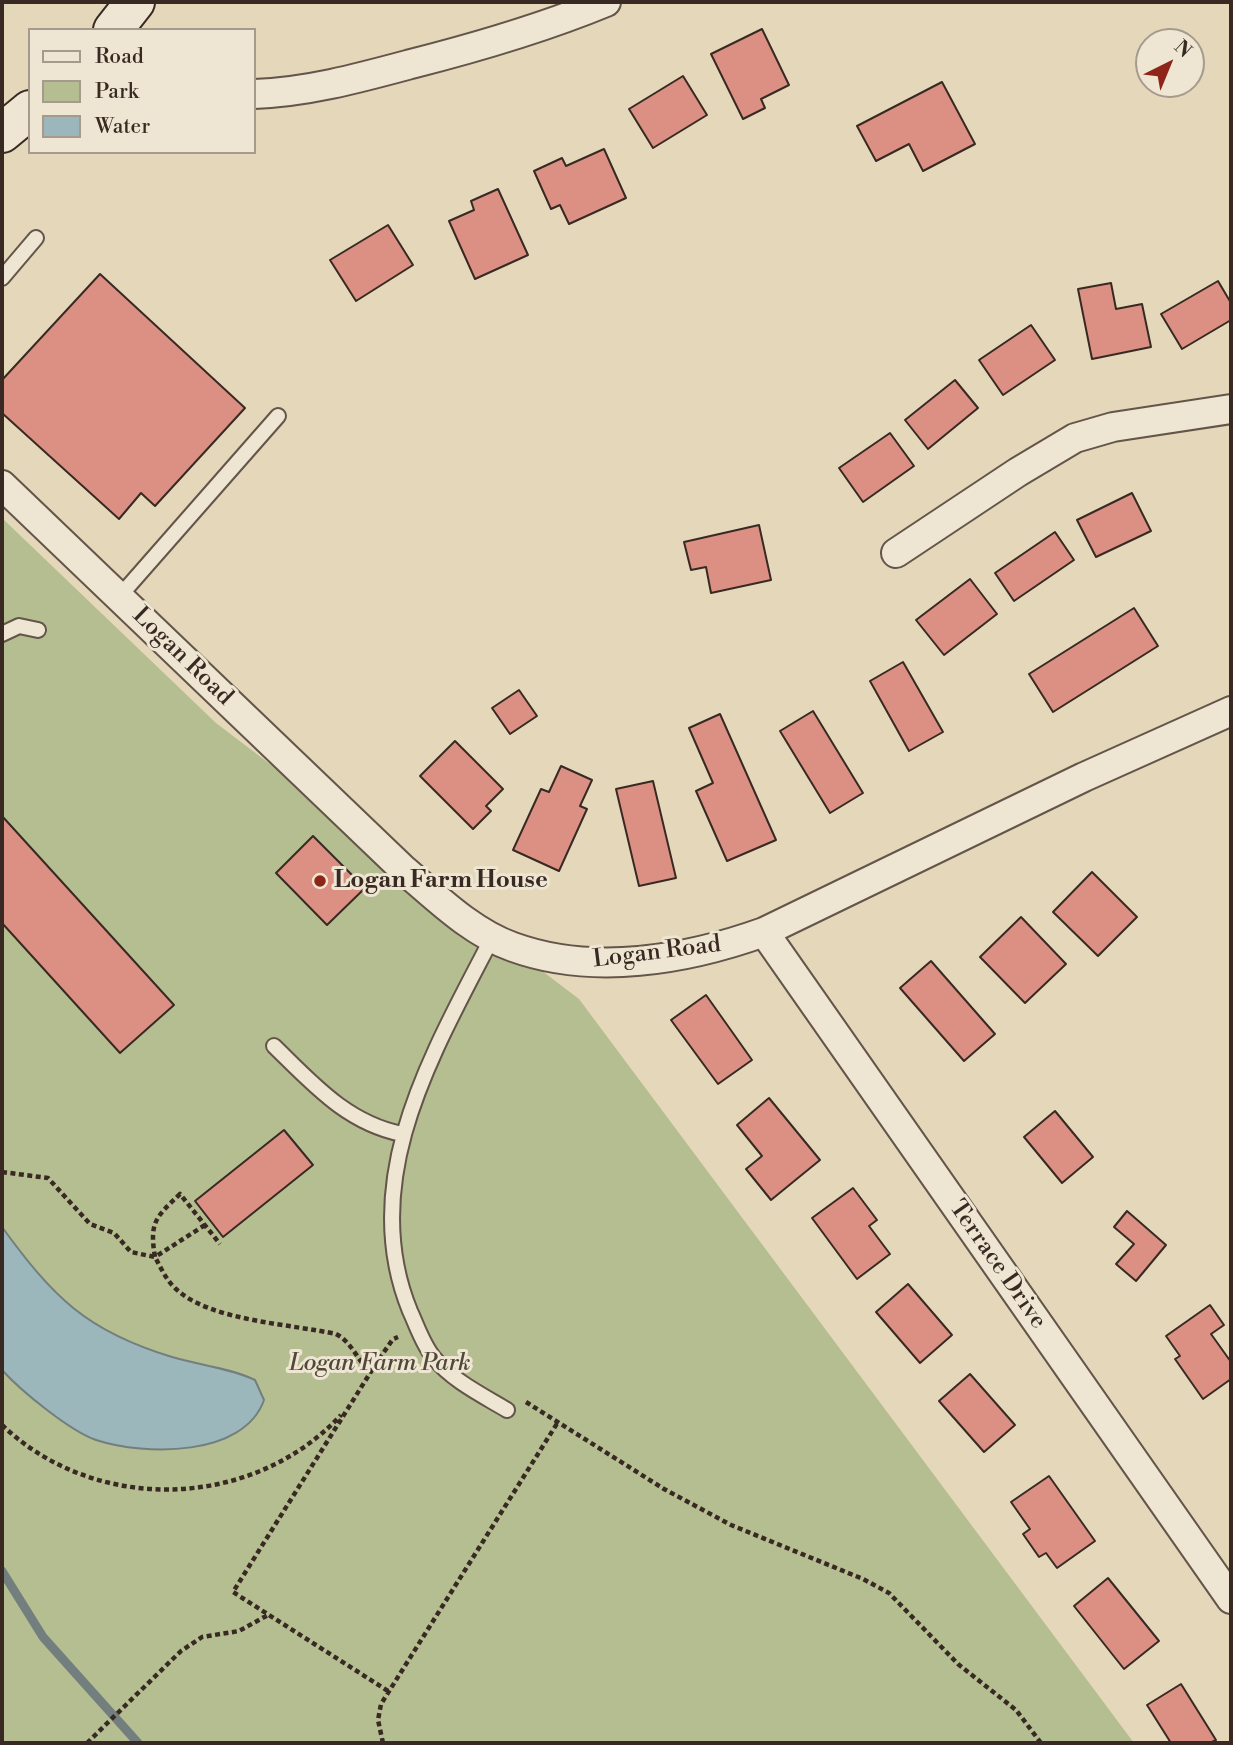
<!DOCTYPE html>
<html>
<head>
<meta charset="utf-8">
<style>
  body { margin:0 }
  #map { position:relative; width:1233px; height:1745px; overflow:hidden; background:#e5d7ba; font-family:"Libre Bodoni",serif }
  canvas { display:block }
  .frame { position:absolute; inset:0; border:4px solid #382a23; pointer-events:none }
  .legend { position:absolute; left:28px; top:28px; width:228px; height:126px; box-sizing:border-box; background:#eee5d2; border:2px solid #a59a8c; margin:0; padding:9px 12px; list-style:none; font-size:21px; color:#382a23 }
  .legend li { display:flex; align-items:center; gap:14px; height:35px }
  .legend b { width:35px; border:2px solid #a59a8c }
  .north { position:absolute; left:1135px; top:28px; width:70px; height:70px; box-sizing:border-box; background:#eee5d2; border:2px solid #a59a8c; border-radius:50%; rotate:43deg; font-size:19px; font-weight:700; line-height:28px; text-align:center; color:#382a23 }
  .north::after { content:''; display:block; margin:auto; width:24px; height:32px; background:#8f2418; clip-path:polygon(50% 0,100% 100%,50% 72%,0 100%) }
</style>
</head>
<body>
<div id="map">
<canvas width="1233" height="1745"></canvas>
<div class="frame"></div>
<ul class="legend">
<li><b style="height:9px;background:#eee5d2"></b>Road</li>
<li><b style="height:19px;background:#b5be90"></b>Park</li>
<li><b style="height:19px;background:#9bb7bb"></b>Water</li>
</ul>
<div class="north">N</div>
</div>
<script>
const ctx = document.querySelector('canvas').getContext('2d');
ctx.lineJoin = 'round';
function fillPath(path, color) { ctx.fillStyle = color; ctx.fill(path, 'evenodd'); }
function strokePath(path, color, width, dash) { ctx.strokeStyle = color; ctx.lineWidth = width; ctx.lineCap = dash ? 'butt' : 'round'; ctx.setLineDash(dash || []); ctx.stroke(path); }
function drawText(font, color, halo, rows, align = 'center') {
  ctx.font = font + ' "Libre Bodoni",serif'; ctx.lineWidth = 6; ctx.setLineDash([]); ctx.textBaseline = 'middle'; ctx.strokeStyle = halo; ctx.fillStyle = color; for (const [text, x, y, turn = 0] of rows) {
    ctx.save(); ctx.translate(x, y); ctx.rotate((+turn || 0) * Math.PI / 180); ctx.textAlign = isNaN(turn) ? turn : align; if (halo) ctx.strokeText(text, 0, 0); ctx.fillText(text, 0, 0); ctx.restore();
  }
}
const green = new Path2D(`
  M 2,518 L 216,723 L 579,999 L 1134,1743 L 2,1743 Z`);
const water = new Path2D(`
  M 2,1227 C 53,1297 86,1331 172,1357 C 199,1365 230,1368 255,1380 L 264,1400 C 244,1457 145,1456 96,1440 C 70,1431 21,1391 2,1370 Z`);
const stream = new Path2D(`
  M 2,1571 L 43,1637 L 138,1743`);
const building = new Path2D(`
  M 762,29 L 789,85 L 761,99 L 765,108 L 743,119 L 711,54 Z
  M 683,76 L 707,115 L 653,148 L 629,109 Z
  M 942,82 L 975,144 L 923,171 L 909,144 L 876,161 L 857,126 Z
  M 604,149 L 626,198 L 569,224 L 560,205 L 551,209 L 534,171 L 562,158 L 566,166 Z
  M 498,189 L 528,255 L 475,279 L 449,221 L 474,210 L 471,201 Z
  M 388,225 L 413,265 L 356,301 L 330,260 Z
  M 100,274 L 245,408 L 155,506 L 141,493 L 119,519 L 2,413 L 2,380 Z
  M 1218,281 L 1231,303 L 1231,320 L 1182,349 L 1161,314 Z
  M 1111,283 L 1116,309 L 1142,304 L 1151,347 L 1092,359 L 1078,289 Z
  M 1031,325 L 1055,360 L 1003,395 L 979,360 Z
  M 955,380 L 978,408 L 928,449 L 905,420 Z
  M 890,433 L 914,466 L 863,502 L 839,468 Z
  M 1132,493 L 1151,531 L 1096,557 L 1077,520 Z
  M 759,525 L 771,580 L 711,593 L 706,567 L 691,570 L 684,542 Z
  M 1055,532 L 1074,560 L 1014,601 L 995,573 Z
  M 970,579 L 997,614 L 944,655 L 916,620 Z
  M 1134,608 L 1158,646 L 1053,712 L 1029,674 Z
  M 903,662 L 943,732 L 909,751 L 870,681 Z
  M 519,690 L 537,716 L 510,734 L 492,708 Z
  M 813,711 L 863,793 L 830,813 L 780,731 Z
  M 720,714 L 776,840 L 727,861 L 696,791 L 713,783 L 689,728 Z
  M 455,741 L 503,789 L 486,806 L 491,811 L 473,829 L 420,776 Z
  M 561,766 L 592,780 L 580,806 L 587,809 L 559,871 L 513,850 L 541,789 L 549,792 Z
  M 653,781 L 676,878 L 639,886 L 616,789 Z
  M 2,816 L 174,1005 L 120,1053 L 2,923 Z
  M 313,836 L 365,888 L 327,925 L 276,873 Z
  M 1092,872 L 1137,917 L 1098,956 L 1053,912 Z
  M 1021,917 L 1066,964 L 1025,1003 L 980,957 Z
  M 931,961 L 995,1034 L 964,1061 L 900,988 Z
  M 706,995 L 752,1060 L 718,1084 L 671,1020 Z
  M 769,1098 L 820,1160 L 771,1200 L 746,1169 L 762,1156 L 737,1125 Z
  M 1055,1111 L 1093,1157 L 1062,1183 L 1024,1137 Z
  M 284,1130 L 313,1165 L 223,1237 L 195,1201 Z
  M 853,1188 L 877,1220 L 869,1226 L 890,1254 L 857,1279 L 812,1218 Z
  M 1127,1211 L 1166,1245 L 1136,1281 L 1116,1264 L 1134,1244 L 1114,1227 Z
  M 908,1284 L 952,1335 L 920,1363 L 876,1312 Z
  M 1210,1305 L 1224,1325 L 1211,1334 L 1231,1362 L 1231,1379 L 1203,1399 L 1175,1359 L 1180,1356 L 1166,1336 Z
  M 970,1374 L 1015,1425 L 984,1452 L 939,1401 Z
  M 1049,1476 L 1095,1541 L 1057,1568 L 1046,1553 L 1039,1557 L 1023,1534 L 1030,1529 L 1011,1502 Z
  M 1108,1578 L 1159,1641 L 1124,1669 L 1074,1606 Z
  M 1181,1684 L 1216,1740 L 1210,1743 L 1171,1743 L 1147,1705 Z`);
const path = new Path2D(`
  M 2,1172 L 48,1178 L 90,1224 L 114,1233 L 131,1252 L 155,1257 C 161,1268 166,1280 176,1289 C 210,1321 291,1324 336,1334 C 353,1343 357,1361 371,1372
  M 205,1225 L 155,1257 C 149,1222 156,1217 180,1194 L 220,1244
  M 526,1402 L 664,1489 L 731,1525 L 863,1579 L 889,1593 L 958,1664 L 1016,1710 L 1041,1743
  M 2,1425 C 96,1515 253,1510 341,1415
  M 388,1691 L 233,1592 L 377,1362 L 393,1339 L 398,1337
  M 87,1743 L 181,1651 L 202,1637 L 239,1631 L 268,1615
  M 383,1743 L 378,1720 L 381,1704 L 558,1422`);
const lane = new Path2D(`
  M 2,278 L 36,238
  M 119,597 L 278,416
  M 2,634 L 19,626 L 38,630
  M 493,936 C 434,1051 356,1179 410,1311 C 417,1326 423,1345 434,1358 C 453,1381 482,1395 507,1410
  M 274,1046 C 313,1084 347,1123 402,1134`);
const street = new Path2D(`
  M 254,94 C 308,92 359,78 411,64 C 478,47 543,28 606,2
  M 2,485 L 404,870 C 437,898 471,932 513,947 C 593,976 686,960 764,932 L 1084,777 L 1231,711
  M 896,553 L 1018,472 L 1075,438 L 1113,427 L 1231,409
  M 764,932 L 1231,1599`);
const secondary = new Path2D(`
  M 113,30 L 135,2
  M 2,133 L 30,110`);
const markers = [
  [320,881,7,"#8f2418"]
];
const streetNames = [
  ["Logan Road",182,657,44],
  ["Logan Road",657,953,-7],
  ["Terrace Drive",997,1265,55]
];
const poiNames = [
  ["Logan Farm House",334,881]
];
const parkNames = [
  ["Logan Farm Park",380,1364]
];
fillPath(green, '#b5be90');
fillPath(water, '#9bb7bb');
strokePath(water, '#737f7e', 2);
strokePath(stream, '#737f7e', 9);
fillPath(building, '#db9083');
strokePath(building, '#382a23', 2);
strokePath(lane, '#635549', 18);
strokePath(street, '#635549', 32);
strokePath(secondary, '#382a23', 42);
strokePath(path, '#382a23', 4.5, [5, 3.5]);
strokePath(lane, '#eee5d2', 14);
strokePath(street, '#eee5d2', 28);
strokePath(secondary, '#eee5d2', 38);
for (const [x, y, r, color] of markers) { const dot = new Path2D(); dot.arc(x, y, r, 0, 2 * Math.PI); ctx.fillStyle = color; ctx.fill(dot); strokePath(dot, '#eee5d2', 2.5); }
drawText('24px', '#382a23', '#eee5d2', streetNames);
drawText('bold 24px', '#382a23', '#eee5d2', poiNames, 'left');
drawText('italic 24px', '#514839', '#eee5d2', parkNames);
</script>
</body>
</html>
